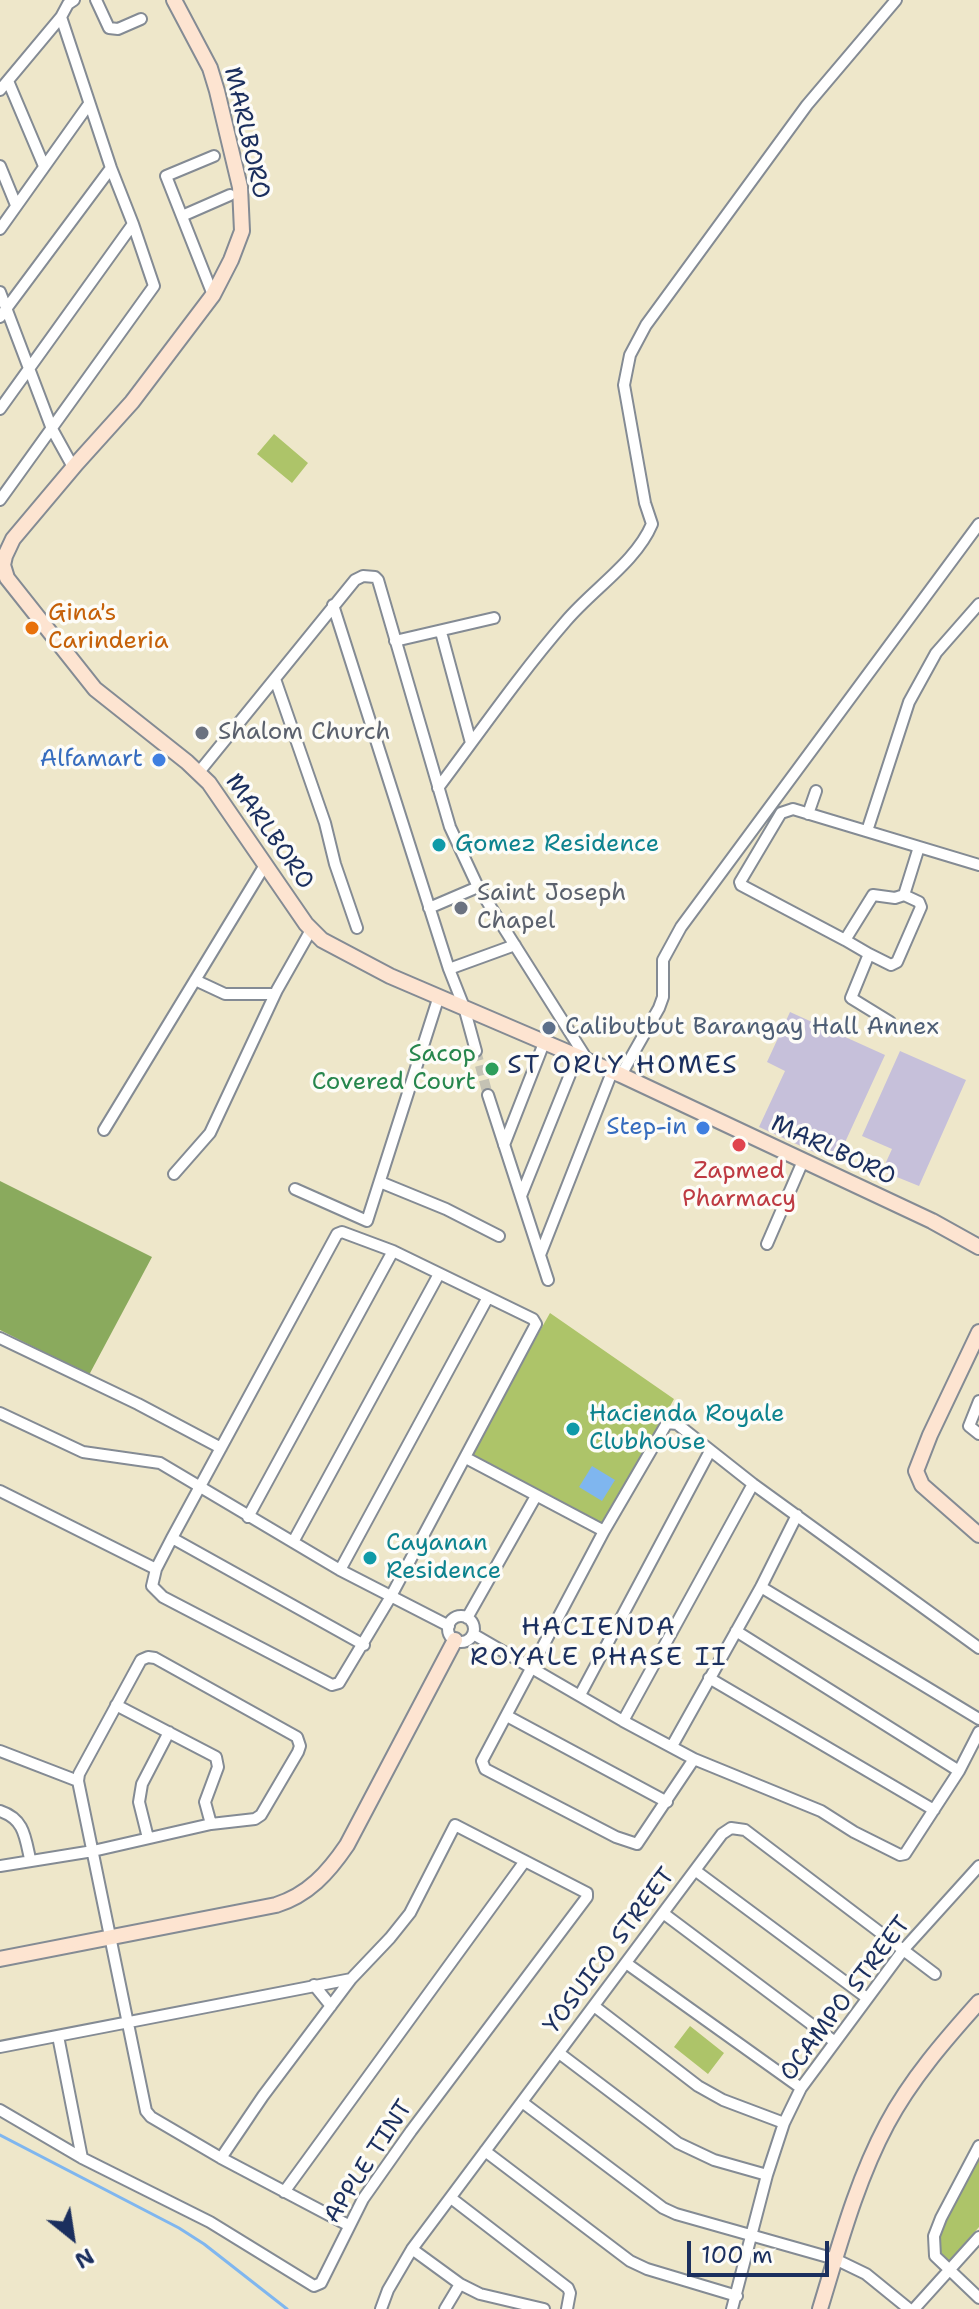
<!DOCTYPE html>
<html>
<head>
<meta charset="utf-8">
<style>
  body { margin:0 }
  #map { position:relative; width:979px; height:2309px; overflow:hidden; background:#eee7ca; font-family:"Shantell Sans",sans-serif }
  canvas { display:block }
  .north { position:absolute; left:32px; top:2197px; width:80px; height:80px; -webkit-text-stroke:6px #fdfcf7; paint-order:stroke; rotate:150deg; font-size:22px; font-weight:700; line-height:32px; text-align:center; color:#1b2f5e }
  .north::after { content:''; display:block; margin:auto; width:28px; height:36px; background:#1b2f5e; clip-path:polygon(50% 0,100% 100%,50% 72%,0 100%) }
  .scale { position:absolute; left:687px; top:2241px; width:142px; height:36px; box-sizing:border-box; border:4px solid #1b2f5e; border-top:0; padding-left:10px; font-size:24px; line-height:28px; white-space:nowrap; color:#1b2f5e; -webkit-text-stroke:6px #fdfcf7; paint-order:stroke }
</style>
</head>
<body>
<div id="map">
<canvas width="979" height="2309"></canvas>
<div class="north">N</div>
<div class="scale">100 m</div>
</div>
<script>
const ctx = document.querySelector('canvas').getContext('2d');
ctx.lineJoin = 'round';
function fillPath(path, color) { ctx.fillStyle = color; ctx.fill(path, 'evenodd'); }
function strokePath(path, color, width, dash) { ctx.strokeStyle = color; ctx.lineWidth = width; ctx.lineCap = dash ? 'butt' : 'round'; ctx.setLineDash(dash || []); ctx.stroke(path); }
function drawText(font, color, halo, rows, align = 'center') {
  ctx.font = font + ' "Shantell Sans",sans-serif'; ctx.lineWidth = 7; ctx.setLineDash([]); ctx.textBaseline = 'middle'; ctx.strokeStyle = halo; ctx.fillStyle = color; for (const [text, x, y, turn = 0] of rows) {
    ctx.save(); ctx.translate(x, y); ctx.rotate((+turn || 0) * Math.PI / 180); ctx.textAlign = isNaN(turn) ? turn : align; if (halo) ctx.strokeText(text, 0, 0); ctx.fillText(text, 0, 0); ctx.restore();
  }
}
const industrial = new Path2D(`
  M 790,1012 L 885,1055 L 836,1162 L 759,1127 L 785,1071 L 767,1062 Z
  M 900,1051 L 966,1080 L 919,1186 L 882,1171 L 892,1149 L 862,1136 Z`);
const green = new Path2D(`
  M 274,434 L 308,463 L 292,483 L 257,454 Z
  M 550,1313 L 674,1399 L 600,1532 L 467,1460 Z
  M 690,2026 L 724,2053 L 708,2074 L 674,2047 Z
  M 979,2151 L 979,2227 L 948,2262 L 938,2252 C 938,2217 963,2181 979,2151 Z`);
const forest = new Path2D(`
  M 0,1181 L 152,1257 L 89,1375 L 0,1330 Z`);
const water = new Path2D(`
  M 592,1466 L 615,1480 L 602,1501 L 579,1487 Z`);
const stream = new Path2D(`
  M 0,2135 L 179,2228 L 204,2244 L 287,2309`);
const streetTunnel = new Path2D(`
  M 476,1051 L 488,1095`);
const street = new Path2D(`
  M 96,0 L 109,28 L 118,29 L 141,19
  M 8,81 L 44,166
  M 0,90 L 61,17 L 68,4 L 74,0
  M 0,166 L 16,205
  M 182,216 L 230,195
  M 0,229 L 89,104
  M 0,292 L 52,429 L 73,467
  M 213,295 L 166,176 L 214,156
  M 0,317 L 111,168
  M 0,409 L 133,224
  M 0,500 L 154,286 L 133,224 L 111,168 L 61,17
  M 333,605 L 449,969 L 464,1007 L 476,1051
  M 441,632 L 471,743
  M 395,641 L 494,618
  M 275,679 L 325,823 L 335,864 L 357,928
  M 199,772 L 355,580 L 363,576 L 375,577 L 378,580 L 450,827 L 478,887 L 588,1061
  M 438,788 C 480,732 520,674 566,621 C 593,589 636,562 652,524 L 645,503 L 624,385 L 630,355 L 646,325 L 807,105 L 896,0
  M 808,814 L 816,791
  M 867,831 L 909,702 L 936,653 L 979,604
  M 429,908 L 478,887
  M 845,940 L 741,885 L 740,882 L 781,813 L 793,809 L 979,865
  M 869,954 L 891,965 L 897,962 L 921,907 L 919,902 L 904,895
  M 449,969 L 515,945
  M 195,980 L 225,994 L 275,994
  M 890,1022 L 851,998 L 869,954 L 845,940 L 873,895 L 895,898 L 904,895 L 919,847
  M 621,1075 L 659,1008 L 663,997 L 663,960 L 681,927 L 979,524
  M 488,1095 L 548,1280
  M 104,1130 L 265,865
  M 504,1145 L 544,1043
  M 174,1174 L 210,1133 L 277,990 L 311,930
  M 380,1182 L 446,1209 L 499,1236
  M 295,1189 L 367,1221 L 439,996
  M 521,1196 L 577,1057
  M 342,1232 L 393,1251 L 533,1319 L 536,1324 L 390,1598 L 339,1683 L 332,1685 L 163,1597 L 152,1586 L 156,1569 L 172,1538 L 337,1234 Z
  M 767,1244 L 803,1161
  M 540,1255 L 612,1072
  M 0,1338 L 138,1404 L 221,1448
  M 979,1401 L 969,1426 L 979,1434
  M 0,1413 L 83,1452 L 160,1463 L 340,1570 L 449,1626
  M 466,1458 L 604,1531
  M 0,1491 L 156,1569
  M 248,1517 L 393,1251
  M 172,1538 L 364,1645
  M 293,1542 L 439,1274
  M 340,1570 L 487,1299
  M 761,1587 L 979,1719
  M448 1629a13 13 0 1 1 26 0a13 13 0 1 1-26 0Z
  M 467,1618 L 536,1496
  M 736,1631 L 959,1771
  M 473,1634 L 623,1721 L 694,1759
  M 979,1648 L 753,1484 L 677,1424 L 667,1423 L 604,1531 L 482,1761 L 485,1769 L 616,1837 L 637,1844 L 694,1759 L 821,1811 L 854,1832 L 900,1855 L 905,1854 L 959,1771 L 979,1732
  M 709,1678 L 934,1810
  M 580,1695 L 710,1451
  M 116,1705 L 216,1757 L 218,1767 L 205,1802 L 211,1824
  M 507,1716 L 667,1802
  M 623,1721 L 753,1484
  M 672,1746 L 761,1587 L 797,1515
  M 0,1751 L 78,1781
  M 0,1811 C 24,1819 25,1836 30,1859
  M 148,1838 L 139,1802 L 142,1784 L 169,1732
  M 0,1866 L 93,1851 L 211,1824 L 255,1819 L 261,1815 L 298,1752 L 300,1746 L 297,1737 L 155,1658 L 148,1657 L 141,1660 L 79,1774 L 78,1781 C 101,1891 123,2001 146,2111 L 151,2117 L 221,2158 L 348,2225
  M 696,1871 L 867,1998
  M 663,1913 L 835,2042
  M 626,1963 L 801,2088
  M 314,1985 L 331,2006
  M 594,2006 L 698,2086 L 723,2100 L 784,2123
  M 58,2036 L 82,2158
  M 0,2047 L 351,1979 L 390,1938 L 410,1913 L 455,1825 L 587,1893 L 587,1897 L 411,2131 L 363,2199 L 321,2283 L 314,2286 L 210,2222 L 82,2158 L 0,2110
  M 559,2053 L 678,2143 L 714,2160 L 767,2175
  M 522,2102 L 663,2208 L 676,2214 L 835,2259 L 866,2274 L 909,2309
  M 979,2146 L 941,2218 L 934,2236 L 935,2256 L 979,2298
  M 485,2151 L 630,2261 L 647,2269 L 737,2296
  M 221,2158 L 263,2096 L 351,1979
  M 284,2192 L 525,1861
  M 451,2198 L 568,2288 L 570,2293 L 567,2309
  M 412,2249 L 460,2284 L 480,2294 L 544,2309
  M 381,2309 L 388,2290 L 412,2249 L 722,1834 L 731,1828 L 745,1830 L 935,1974
  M 445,2309 L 460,2284
  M 732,2309 L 767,2175 L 784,2123 L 801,2088 L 904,1949 L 979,1866
  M 914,2309 L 979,2237`);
const secondary = new Path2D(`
  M 174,0 L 210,68 L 217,91 L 240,187 L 242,231 L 231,260 L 213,295 L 132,402 L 77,463 L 13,539 L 5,556 L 3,565 L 7,578 L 95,689 L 187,762 L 209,783 L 306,924 L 322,940 L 390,976 L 621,1075 L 932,1221 L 979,1247
  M 979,1332 L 930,1435 L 916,1471 L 922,1485 L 979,1535
  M 0,1959 L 276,1905 C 308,1895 328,1873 347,1845 L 455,1640
  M 820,2309 C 839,2247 856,2182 887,2124 C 911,2079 945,2040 979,2002`);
const markers = [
  [32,628,8,"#e8710a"],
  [202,733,8,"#6b7280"],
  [159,760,8,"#3f7fe0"],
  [439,845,8,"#0f9aa8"],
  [461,908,8,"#6b7280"],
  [549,1028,8,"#5c6f8a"],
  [492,1069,8,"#2e9e5b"],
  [703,1128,8,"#3f7fe0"],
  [739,1145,8,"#e0444e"],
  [573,1429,8,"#0f9aa8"],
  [370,1558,8,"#0f9aa8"]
];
const streetNames = [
  ["MARLBORO",246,133,77],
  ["MARLBORO",269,832,55],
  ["MARLBORO",833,1151,25],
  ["YOSUICO STREET",610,1951,-53],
  ["OCAMPO STREET",846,1999,-53],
  ["APPLE TINT",369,2162,-57]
];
const foodNames = [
  ["Gina's",48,614],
  ["Carinderia",48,642]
];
const worshipNames = [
  ["Shalom Church",218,733],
  ["Saint Joseph",477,894],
  ["Chapel",477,922]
];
const shopNames = [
  ["Alfamart",143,760],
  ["Step-in",687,1128]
];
const cultureNames = [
  ["Gomez Residence",455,845],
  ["Hacienda Royale",589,1415],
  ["Clubhouse",589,1443],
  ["Cayanan",386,1544],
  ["Residence",386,1572]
];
const serviceNames = [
  ["Calibutbut Barangay Hall Annex",565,1028]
];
const leisureNames = [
  ["Sacop",476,1055],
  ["Covered Court",476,1083]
];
const healthNames = [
  ["Zapmed",739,1172],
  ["Pharmacy",739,1200]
];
const neighbourhoodNames = [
  ["ST ORLY HOMES",623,1066],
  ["HACIENDA",599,1628],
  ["ROYALE PHASE II",599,1658]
];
fillPath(industrial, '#c6c0da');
fillPath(green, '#adc469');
fillPath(forest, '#8aaa5d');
fillPath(water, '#7fb6ef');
strokePath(stream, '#7fb6ef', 3);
strokePath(streetTunnel, '#c4c2b4', 10, [10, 5]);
strokePath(street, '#848b94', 14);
strokePath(secondary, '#848b94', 18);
strokePath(street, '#fff', 10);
strokePath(secondary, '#fde4d1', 14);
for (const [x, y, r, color] of markers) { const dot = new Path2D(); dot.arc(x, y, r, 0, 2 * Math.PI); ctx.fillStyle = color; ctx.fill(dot); strokePath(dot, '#fdfcf7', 3); }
drawText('24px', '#1b2f5e', '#fdfcf7', streetNames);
drawText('24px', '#c56008', '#fdfcf7', foodNames, 'left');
drawText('24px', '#5b616d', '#fdfcf7', worshipNames, 'left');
drawText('24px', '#366cbe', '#fdfcf7', shopNames, 'right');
drawText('24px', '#0d838f', '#fdfcf7', cultureNames, 'left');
drawText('24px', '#4e5e75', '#fdfcf7', serviceNames, 'left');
drawText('24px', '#27864d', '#fdfcf7', leisureNames, 'right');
drawText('24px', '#be3a42', '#fdfcf7', healthNames);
ctx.letterSpacing = '2px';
drawText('26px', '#1b2f5e', '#fdfcf7', neighbourhoodNames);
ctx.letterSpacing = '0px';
</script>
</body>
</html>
